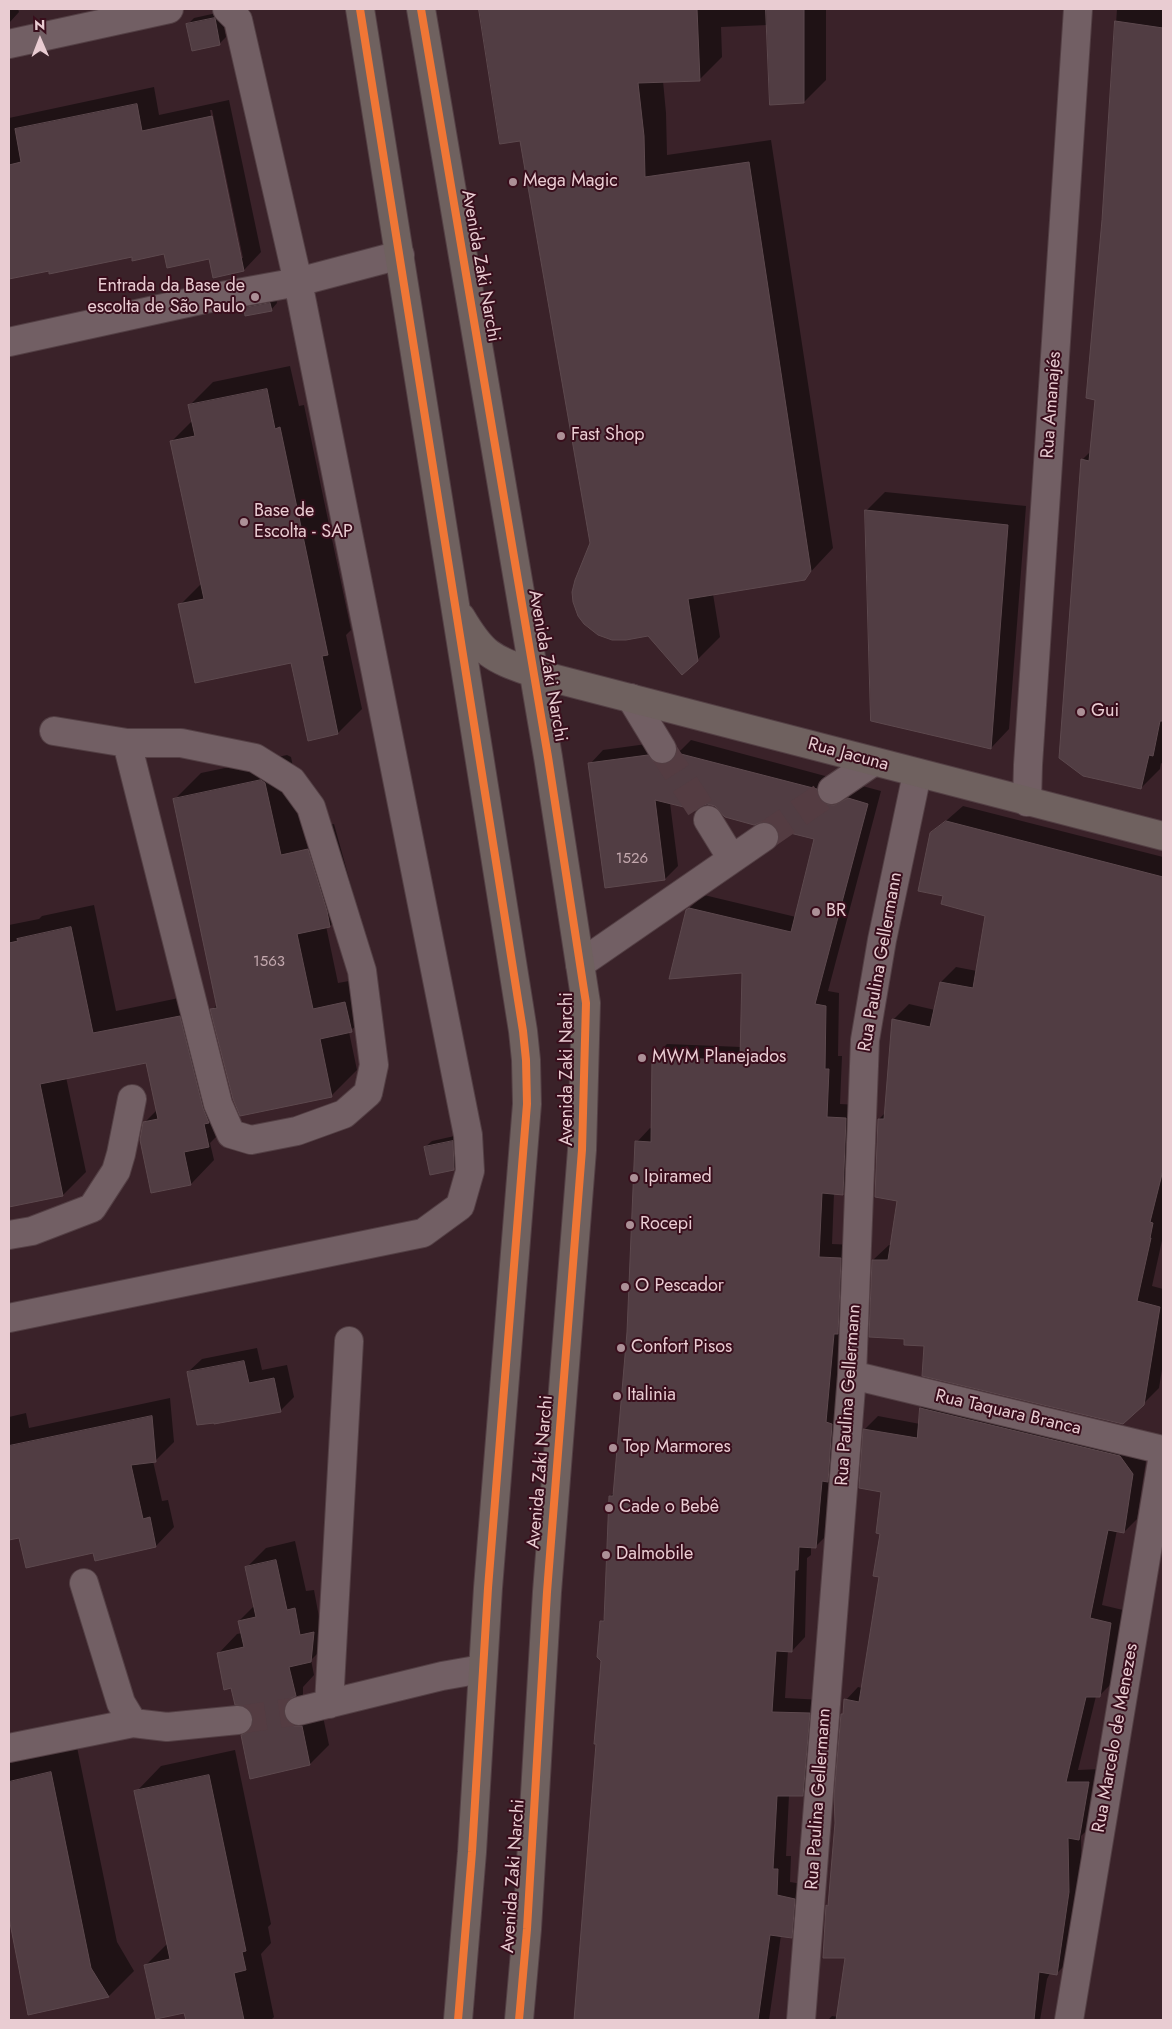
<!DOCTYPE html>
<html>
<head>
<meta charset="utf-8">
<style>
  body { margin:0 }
  #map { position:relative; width:1172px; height:2029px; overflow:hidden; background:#3a2229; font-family:Jost,sans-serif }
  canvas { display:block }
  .frame { position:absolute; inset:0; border:10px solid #e9ccd2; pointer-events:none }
  .north { position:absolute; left:15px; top:15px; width:50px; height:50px; -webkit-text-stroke:4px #390e1c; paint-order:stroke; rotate:359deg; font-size:14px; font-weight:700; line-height:20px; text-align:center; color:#e9ccd2 }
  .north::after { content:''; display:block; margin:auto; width:18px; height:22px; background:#e9ccd2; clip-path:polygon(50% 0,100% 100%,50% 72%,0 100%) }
</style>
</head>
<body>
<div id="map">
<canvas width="1172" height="2029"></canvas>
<div class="frame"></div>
<div class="north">N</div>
</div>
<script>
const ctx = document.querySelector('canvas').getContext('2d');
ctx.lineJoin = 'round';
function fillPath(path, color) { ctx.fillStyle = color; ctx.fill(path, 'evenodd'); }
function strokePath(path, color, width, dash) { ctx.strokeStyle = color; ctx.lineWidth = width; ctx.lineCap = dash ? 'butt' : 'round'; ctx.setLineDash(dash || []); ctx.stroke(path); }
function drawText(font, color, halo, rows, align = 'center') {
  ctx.font = font + ' Jost,sans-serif'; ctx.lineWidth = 4; ctx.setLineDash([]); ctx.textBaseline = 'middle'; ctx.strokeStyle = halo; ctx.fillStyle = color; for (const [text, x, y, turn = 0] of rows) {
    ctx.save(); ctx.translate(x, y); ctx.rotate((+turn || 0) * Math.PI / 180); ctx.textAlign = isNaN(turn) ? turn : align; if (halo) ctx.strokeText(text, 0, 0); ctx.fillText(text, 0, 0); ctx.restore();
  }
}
const shadow = new Path2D(`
  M 9,9 L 18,9 L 19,12 L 9,23 Z
  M 480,9 L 826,9 L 826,80 L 804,102 L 768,25 L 721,27 L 722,57 L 700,79 L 663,81 L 666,113 L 667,155 L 771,140 L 833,548 L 804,579 L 713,594 L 720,637 L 697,660 L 648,634 L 591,544 L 521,140 L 501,142 Z
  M 1117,9 L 1163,9 L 1163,764 L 1161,763 L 1160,769 L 1141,788 L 1060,757 L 1083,459 L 1091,451 L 1097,400 L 1103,220 Z
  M 221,12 L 226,37 L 219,44 L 187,25 L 194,18 Z
  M 154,87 L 159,115 L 229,100 L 261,252 L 244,270 L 214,276 L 210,257 L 165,252 L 132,255 L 9,278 L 9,118 ZM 210,110 L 212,110 L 243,258 L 241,258 Z
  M 276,297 L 277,303 L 271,310 L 245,308 L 251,302 Z
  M 290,366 L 299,406 L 304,405 L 351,630 L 346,635 L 362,709 L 338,733 L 292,661 L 180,605 L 202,583 L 172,441 L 193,420 L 190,405 L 213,382 Z
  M 885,492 L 1026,506 L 1009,729 L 991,748 L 867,510 Z
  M 691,740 L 881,791 L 828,991 L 839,993 L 838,1056 L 842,1056 L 840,1104 L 859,1105 L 856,1180 L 843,1194 L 834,1193 L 832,1244 L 854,1245 L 829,1533 L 816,1546 L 811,1546 L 811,1555 L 807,1558 L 805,1637 L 792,1651 L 788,1650 L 785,1698 L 823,1700 L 816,1781 L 803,1795 L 789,1795 L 786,1856 L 791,1856 L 790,1882 L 808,1885 L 805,1923 L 791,1937 L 781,1935 L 769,2020 L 575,2020 L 597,1743 L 602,1660 L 601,1622 L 606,1617 L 610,1496 L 615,1492 L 629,1332 L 637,1142 L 650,1128 L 652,1129 L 654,1057 L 667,1044 L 741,1047 L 743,972 L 687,910 L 704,895 L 796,917 L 816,838 L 771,822 L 716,805 L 670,803 L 678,866 L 665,879 L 590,764 L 603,750 L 661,742 L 668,749 L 677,752 L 681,750 Z
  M 287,755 L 291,757 L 306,830 L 334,824 L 355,900 L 330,926 L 326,926 L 338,983 L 371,977 L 377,1006 L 349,1032 L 357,1070 L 331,1096 L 212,1010 L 218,1004 L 175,799 L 201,773 Z
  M 963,806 L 1163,857 L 1163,1236 L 1152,1286 L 1163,1289 L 1163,1363 L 1159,1388 L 1143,1404 L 905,1338 L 873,1260 L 889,1245 L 891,1245 L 898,1200 L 879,1119 L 886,1112 L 893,1020 L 909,1004 L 935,1010 L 941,982 L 956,967 L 977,971 L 986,915 L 945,895 L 931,834 Z
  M 94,905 L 116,1011 L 203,993 L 226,1084 L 232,1098 L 227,1103 L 231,1122 L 210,1143 L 214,1160 L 191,1184 L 144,1123 L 157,1110 L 147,1061 L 66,1077 L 86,1172 L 63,1195 L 9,1206 L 9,925 L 39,919 L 42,916 Z
  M 459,1135 L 460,1162 L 453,1169 L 425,1147 L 432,1141 Z
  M 257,1348 L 262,1370 L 287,1365 L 294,1397 L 280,1411 L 215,1421 L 188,1372 L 202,1359 Z
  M 934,1395 L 1133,1443 L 1146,1461 L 1137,1519 L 1124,1532 L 1117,1530 L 1102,1605 L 1123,1610 L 1113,1682 L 1100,1695 L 1096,1696 L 1078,1770 L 1101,1769 L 1091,1826 L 1081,1836 L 1082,1879 L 1069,1961 L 1056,1974 L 1050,1973 L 1047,1979 L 1040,2020 L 828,2020 L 832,2016 L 838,2017 L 847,1956 L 827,1906 L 830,1903 L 842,1715 L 845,1712 L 846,1700 L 858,1687 L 862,1688 L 881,1576 L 882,1491 L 865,1429 L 878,1416 L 920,1424 L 921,1408 Z
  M 170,1398 L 174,1442 L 155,1461 L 153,1461 L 162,1501 L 168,1500 L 174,1527 L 156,1546 L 94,1551 L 20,1537 L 9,1539 L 9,1417 L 26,1413 L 29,1428 Z
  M 295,1541 L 306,1591 L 314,1590 L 319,1617 L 332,1614 L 330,1641 L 311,1660 L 314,1675 L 303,1687 L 303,1695 L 307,1703 L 321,1707 L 329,1745 L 310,1764 L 251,1778 L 242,1736 L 254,1724 L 255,1718 L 251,1710 L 232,1686 L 218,1654 L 237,1634 L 242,1633 L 239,1621 L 255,1605 L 247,1567 L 266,1548 Z
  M 77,1747 L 117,1942 L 134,1971 L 109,1996 L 29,2013 L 9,1911 L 9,1763 Z
  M 235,1750 L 271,1924 L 268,1927 L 271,1943 L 261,1954 L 274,2017 L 271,2020 L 187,2020 L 185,2012 L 146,1965 L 168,1943 L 136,1792 L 161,1766 Z`);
const building = new Path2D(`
  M 479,9 L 697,9 L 700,81 L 638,83 L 644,136 L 645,177 L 749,162 L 811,571 L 805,580 L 688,599 L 698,661 L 682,675 L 648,636 L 626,640 L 612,640 L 598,635 L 584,624 L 578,616 L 573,602 L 572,592 L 575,580 L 590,543 L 520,141 L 500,144 Z
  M 766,9 L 804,9 L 804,103 L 770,105 Z
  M 215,18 L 220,45 L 192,51 L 186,24 Z
  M 1115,21 L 1163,28 L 1163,721 L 1160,721 L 1153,756 L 1149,755 L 1141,789 L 1083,776 L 1059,758 L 1081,459 L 1089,461 L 1095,400 L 1086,398 L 1102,220 Z
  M 137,104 L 142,131 L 212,116 L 244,271 L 213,278 L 209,259 L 167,268 L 164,254 L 132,261 L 132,257 L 49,274 L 49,271 L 9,279 L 9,165 L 21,162 L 15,129 Z
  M 270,303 L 272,311 L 245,316 L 244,308 Z
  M 267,389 L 275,429 L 280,427 L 328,655 L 322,656 L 338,734 L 308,741 L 291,663 L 195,683 L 178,604 L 204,599 L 170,441 L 195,436 L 188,405 Z
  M 865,510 L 1008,525 L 991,749 L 871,721 Z
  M 677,753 L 817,789 L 819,798 L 826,804 L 834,805 L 848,798 L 868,804 L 815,1004 L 826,1006 L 825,1069 L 829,1069 L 827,1117 L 846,1118 L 843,1195 L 822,1193 L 819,1257 L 841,1258 L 838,1334 L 834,1334 L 826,1422 L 832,1424 L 828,1482 L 822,1481 L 816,1548 L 799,1547 L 798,1570 L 795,1570 L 792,1652 L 776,1651 L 772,1712 L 810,1713 L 803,1796 L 777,1796 L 773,1869 L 778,1869 L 777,1895 L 795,1899 L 792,1938 L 770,1935 L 758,2020 L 574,2020 L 596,1744 L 594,1744 L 601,1661 L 597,1657 L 600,1621 L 604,1621 L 609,1496 L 613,1496 L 627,1332 L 635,1141 L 651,1142 L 652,1057 L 728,1060 L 728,1058 L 740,1058 L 742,973 L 669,979 L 686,910 L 689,908 L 791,932 L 814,839 L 778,830 L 770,823 L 762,822 L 754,825 L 725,817 L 715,806 L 707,804 L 700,806 L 696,810 L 655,800 L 665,880 L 605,888 L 588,763 L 648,755 L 654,762 L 663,765 L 670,762 Z
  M 261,780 L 265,783 L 281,855 L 308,849 L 327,911 L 330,927 L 297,934 L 313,1009 L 345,1002 L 352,1032 L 320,1039 L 332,1097 L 240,1116 L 233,1099 L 210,1009 L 217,1008 L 173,799 Z
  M 946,821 L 1163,877 L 1163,1170 L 1150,1222 L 1153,1223 L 1150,1238 L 1151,1238 L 1137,1301 L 1160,1307 L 1144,1405 L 1123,1424 L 922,1376 L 924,1346 L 904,1345 L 904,1339 L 869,1337 L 872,1260 L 888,1260 L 897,1201 L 875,1197 L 878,1119 L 884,1119 L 892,1019 L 930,1027 L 940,982 L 973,988 L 985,916 L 941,904 L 943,896 L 918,891 L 930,833 Z
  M 71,927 L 93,1033 L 180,1016 L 203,1108 L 209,1123 L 204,1124 L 209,1147 L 184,1152 L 191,1185 L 151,1193 L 140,1140 L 143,1122 L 158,1119 L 146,1063 L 40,1084 L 63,1196 L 9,1207 L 9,943 L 18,941 L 17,939 Z
  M 453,1141 L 454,1170 L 430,1175 L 424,1147 Z
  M 244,1361 L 249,1383 L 274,1378 L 281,1412 L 214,1424 L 214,1423 L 197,1425 L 187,1372 Z
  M 920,1408 L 1120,1456 L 1133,1474 L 1124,1533 L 1108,1530 L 1090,1618 L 1111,1623 L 1100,1697 L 1086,1697 L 1066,1782 L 1089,1782 L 1079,1840 L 1068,1838 L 1069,1892 L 1057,1975 L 1039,1972 L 1034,2020 L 836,2020 L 845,1958 L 823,1958 L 826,1905 L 828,1906 L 835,1823 L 834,1796 L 841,1714 L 843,1714 L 844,1699 L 859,1702 L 879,1577 L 873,1576 L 880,1534 L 876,1533 L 881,1492 L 859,1488 L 863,1429 L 917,1438 Z
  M 152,1416 L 156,1462 L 131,1465 L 143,1519 L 150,1517 L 156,1547 L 95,1561 L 93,1553 L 26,1568 L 19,1538 L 9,1540 L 9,1446 Z
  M 276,1560 L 287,1610 L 295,1608 L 300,1635 L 314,1632 L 311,1662 L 289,1667 L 296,1696 L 289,1699 L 284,1707 L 284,1715 L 287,1721 L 294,1726 L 302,1726 L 310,1765 L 250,1779 L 241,1735 L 247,1732 L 252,1727 L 253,1718 L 250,1711 L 245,1706 L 235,1705 L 231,1688 L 224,1690 L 217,1653 L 244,1647 L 238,1621 L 256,1617 L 245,1567 Z
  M 51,1772 L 91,1968 L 109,1997 L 28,2015 L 9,1918 L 9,1782 Z
  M 209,1775 L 246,1951 L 242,1952 L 246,1970 L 234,1973 L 244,2020 L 186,2020 L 184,2013 L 156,2019 L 144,1965 L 170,1959 L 134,1791 Z`);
const minorTunnel = new Path2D(`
  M 662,749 L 708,820
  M 764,837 L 832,790
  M 238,1720 L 299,1711`);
const minor = new Path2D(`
  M 9,44 L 169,9
  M 9,342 L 205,299 L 298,282 L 400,255
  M 631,698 L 662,749
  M 54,731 L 127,743 L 181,743 L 255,758 L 292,781 L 311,807 L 362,971 L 374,1065 L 368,1093 L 344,1114 L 297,1131 L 251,1140 L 231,1134 L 218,1104 L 127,743
  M 832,790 L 873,762
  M 1027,802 L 1028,765 L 1078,9
  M 708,820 L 732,859
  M 580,964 L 764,837
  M 9,1235 L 32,1231 L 92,1208 L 116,1171 L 121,1154 L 132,1099
  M 9,1318 L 423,1233 L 460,1206 L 470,1171 L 468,1135 L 298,282 L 238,20 L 227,9
  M 852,1375 L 1163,1450
  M 84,1583 L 121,1703 L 133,1723 L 167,1727 L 238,1720
  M 329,1704 L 349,1341
  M 299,1711 L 442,1676 L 482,1669
  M 9,1748 L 133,1723
  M 801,2020 L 852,1375 L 865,1040 L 882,940 L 917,774
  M 1069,2020 L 1163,1455`);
const major = new Path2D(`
  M 360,9 L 523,1031 L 526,1060 L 527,1104 L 488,1588 L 472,1852 L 458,2020
  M 421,9 L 548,757 L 586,1003 L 582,1150 L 547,1592 L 527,1929 L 519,2020
  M 461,617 C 484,656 492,658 533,673 L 1163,836`);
const cycleway = new Path2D(`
  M 360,9 L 523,1031 L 526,1060 L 527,1104 L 488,1588 L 472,1852 L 458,2020
  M 421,9 L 548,757 L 586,1003 L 582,1150 L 547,1592 L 527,1929 L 519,2020`);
const markers = [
  [513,182,5,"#ac9097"],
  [255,297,5,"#ac9097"],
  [561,436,5,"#ac9097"],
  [244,522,5,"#ac9097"],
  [1081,712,5,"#ac9097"],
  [816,912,5,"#ac9097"],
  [642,1058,5,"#ac9097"],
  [634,1178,5,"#ac9097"],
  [630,1225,5,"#ac9097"],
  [625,1287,5,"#ac9097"],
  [621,1348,5,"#ac9097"],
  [617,1396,5,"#ac9097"],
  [613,1448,5,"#ac9097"],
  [609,1508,5,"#ac9097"],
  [606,1555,5,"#ac9097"]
];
const numberNames = [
  ["1526",632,859],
  ["1563",269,962]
];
const poiNames = [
  ["Mega Magic",523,182],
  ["Entrada da Base de",245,287,"right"],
  ["escolta de São Paulo",245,308,"right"],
  ["Fast Shop",571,436],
  ["Base de",254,512],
  ["Escolta - SAP",254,533],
  ["Gui",1091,712],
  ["BR",826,912],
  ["MWM Planejados",652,1058],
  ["Ipiramed",644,1178],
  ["Rocepi",640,1225],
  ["O Pescador",635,1287],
  ["Confort Pisos",631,1348],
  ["Italinia",627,1396],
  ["Top Marmores",623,1448],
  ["Cade o Bebê",619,1508],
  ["Dalmobile",616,1555]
];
const streetNames = [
  ["Avenida Zaki Narchi",480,266,80],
  ["Rua Amanajés",1052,405,-86],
  ["Avenida Zaki Narchi",547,666,80],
  ["Rua Jacuna",848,755,15],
  ["Rua Paulina Gellermann",881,962,-80],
  ["Avenida Zaki Narchi",568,1069,-90],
  ["Rua Paulina Gellermann",849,1395,-86],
  ["Rua Taquara Branca",1008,1413,13],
  ["Avenida Zaki Narchi",541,1472,-85],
  ["Rua Marcelo de Menezes",1116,1738,-80],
  ["Rua Paulina Gellermann",819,1799,-86],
  ["Avenida Zaki Narchi",514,1876,-86]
];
fillPath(shadow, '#0007');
fillPath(building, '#513d43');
strokePath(building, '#5d494e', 1);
strokePath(minorTunnel, '#543c42', 28, [28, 14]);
strokePath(minor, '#533f44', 30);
strokePath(major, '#533f44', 30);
strokePath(minor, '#725f64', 28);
strokePath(major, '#6f615f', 28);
strokePath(cycleway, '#f07635', 8);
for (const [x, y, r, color] of markers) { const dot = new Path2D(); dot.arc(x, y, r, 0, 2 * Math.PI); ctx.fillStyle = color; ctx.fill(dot); strokePath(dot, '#390e1c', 2); }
drawText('15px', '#c3a8ae', null, numberNames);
drawText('18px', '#e9ccd2', '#390e1c', poiNames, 'left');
drawText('18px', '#e9ccd2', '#390e1c', streetNames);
</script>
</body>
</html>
